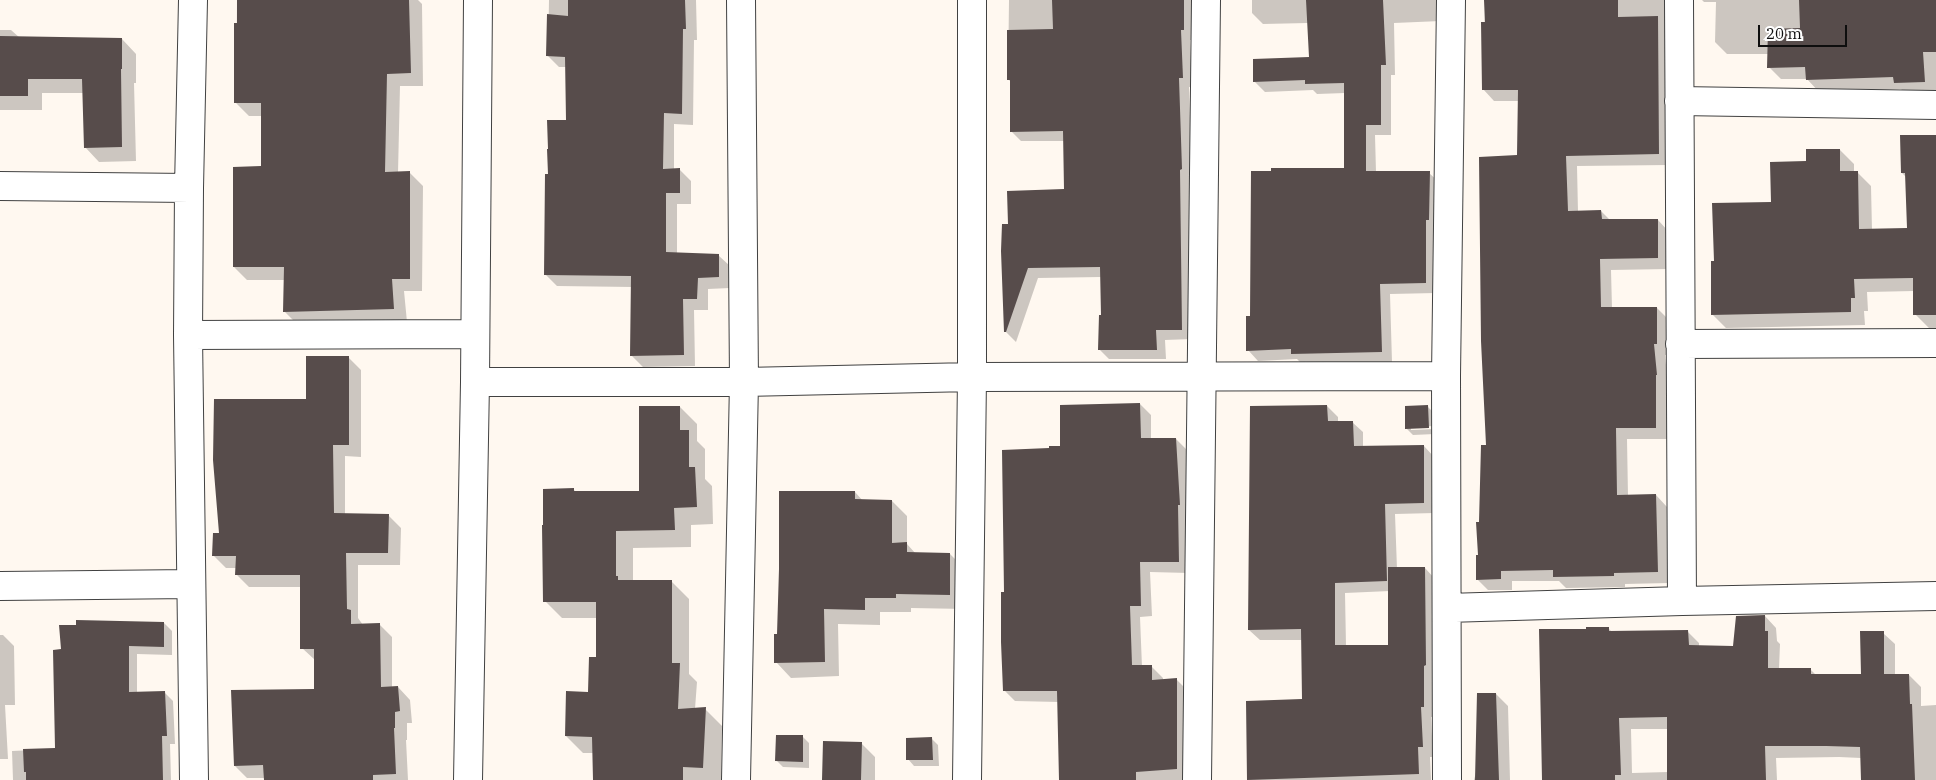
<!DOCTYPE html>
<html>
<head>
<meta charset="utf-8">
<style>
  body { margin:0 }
  #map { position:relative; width:1936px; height:780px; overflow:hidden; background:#fff8f0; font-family:"IBM Plex Serif",serif }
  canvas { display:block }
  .scale { position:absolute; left:1758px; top:25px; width:89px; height:22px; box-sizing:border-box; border:2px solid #0e0e0e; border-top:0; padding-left:6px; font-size:15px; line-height:18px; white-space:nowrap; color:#0e0e0e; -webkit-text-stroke:4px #fff; paint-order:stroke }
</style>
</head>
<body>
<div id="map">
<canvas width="1936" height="780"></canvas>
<div class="scale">20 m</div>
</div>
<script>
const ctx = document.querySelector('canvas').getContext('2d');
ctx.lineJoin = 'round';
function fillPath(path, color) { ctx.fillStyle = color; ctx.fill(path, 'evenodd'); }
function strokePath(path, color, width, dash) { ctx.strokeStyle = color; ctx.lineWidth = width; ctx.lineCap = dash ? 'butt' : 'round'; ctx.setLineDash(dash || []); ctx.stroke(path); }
const shadow = new Path2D(`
  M 237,0 L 418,0 L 422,4 L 423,86 L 400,86 L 398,173 L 409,172 L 423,186 L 422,291 L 404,291 L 407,322 L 298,325 L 285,312 L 285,280 L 247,280 L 234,267 L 263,167 L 263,116 L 249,116 L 236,103 Z
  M 549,0 L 696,0 L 697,40 L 694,40 L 693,125 L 674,124 L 674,170 L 680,170 L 691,181 L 691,204 L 677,204 L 677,254 L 718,255 L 730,266 L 730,288 L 708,289 L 708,310 L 694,310 L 695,366 L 643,367 L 632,356 L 632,287 L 557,286 L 545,274 L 549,175 L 567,121 L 566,67 L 559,67 L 548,56 Z
  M 1009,0 L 1194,0 L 1194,40 L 1190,40 L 1192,87 L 1189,87 L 1192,179 L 1189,179 L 1192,339 L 1165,340 L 1166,359 L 1109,359 L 1099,349 L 1102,317 L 1101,277 L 1038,278 L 1016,342 L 1005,331 L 1009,226 L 1065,191 L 1065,141 L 1021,141 L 1011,131 L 1011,82 L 1008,79 Z
  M 1252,0 L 1441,0 L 1441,21 L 1394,23 L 1395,75 L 1391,75 L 1391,135 L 1375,135 L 1376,172 L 1429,173 L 1440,183 L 1436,293 L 1390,294 L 1392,362 L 1302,364 L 1297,359 L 1258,361 L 1248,350 L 1251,317 L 1345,169 L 1345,93 L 1317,94 L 1313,90 L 1265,92 L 1254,81 L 1310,58 L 1308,23 L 1263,24 L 1252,13 Z
  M 1485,0 L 1669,0 L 1669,165 L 1577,166 L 1578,212 L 1601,211 L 1610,220 L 1658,220 L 1669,232 L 1669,269 L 1611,270 L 1612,308 L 1657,308 L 1668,319 L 1668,355 L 1665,355 L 1668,385 L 1667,386 L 1667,439 L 1627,439 L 1628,496 L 1656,495 L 1667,507 L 1669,583 L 1625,584 L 1625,587 L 1566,588 L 1559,581 L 1512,581 L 1512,590 L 1488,590 L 1477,579 L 1487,446 L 1518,157 L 1519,101 L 1494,101 L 1483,89 Z
  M 1702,0 L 1936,0 L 1936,93 L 1907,95 L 1901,89 L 1819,92 L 1807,79 L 1781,79 L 1769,67 L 1769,54 L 1727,54 L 1715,42 L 1716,2 L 1704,2 Z
  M 0,30 L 11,30 L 20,38 L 122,39 L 136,54 L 136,83 L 134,83 L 136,161 L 99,162 L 85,147 L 84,93 L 42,93 L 42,110 L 0,110 Z
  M 1936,136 L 1936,328 L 1929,328 L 1915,314 L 1914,291 L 1867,292 L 1868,311 L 1864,311 L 1865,325 L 1726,328 L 1712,314 L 1715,262 L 1773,204 L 1808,162 L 1840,150 L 1854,164 L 1854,172 L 1857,172 L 1871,186 L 1872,230 L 1908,229 L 1906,177 L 1902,173 Z
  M 348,357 L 361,370 L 361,457 L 345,456 L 345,515 L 388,515 L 401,528 L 400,565 L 358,565 L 358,618 L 363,625 L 379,624 L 392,637 L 392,688 L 398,687 L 410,700 L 412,723 L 407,723 L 407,740 L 406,740 L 408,780 L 265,780 L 265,778 L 247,778 L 235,766 L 315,691 L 315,660 L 302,648 L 301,587 L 249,587 L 237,575 L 237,568 L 226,568 L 213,555 L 220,535 L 307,400 Z
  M 1140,404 L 1151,415 L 1151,439 L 1176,439 L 1187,450 L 1191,515 L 1189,573 L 1150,572 L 1152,616 L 1140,617 L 1142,667 L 1152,667 L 1163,678 L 1163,681 L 1177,680 L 1188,691 L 1188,780 L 1060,780 L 1059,702 L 1015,701 L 1004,690 L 1005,593 L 1062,447 Z
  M 1327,406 L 1338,417 L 1338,422 L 1352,422 L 1363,432 L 1363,447 L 1424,446 L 1434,457 L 1435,513 L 1395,514 L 1397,569 L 1425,568 L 1435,579 L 1434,717 L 1431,717 L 1433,757 L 1430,757 L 1431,780 L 1247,780 L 1247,702 L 1303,700 L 1303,640 L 1260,640 L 1249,630 ZM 1390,591 L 1390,646 L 1346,646 L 1345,593 Z
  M 1427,406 L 1434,413 L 1435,426 L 1411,427 L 1411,430 L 1435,429 L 1435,434 L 1413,435 L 1406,428 Z
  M 680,407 L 697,424 L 697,441 L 705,449 L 705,479 L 712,486 L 713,524 L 691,525 L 691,547 L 633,548 L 633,581 L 672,582 L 689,599 L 689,674 L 697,682 L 695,709 L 705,709 L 722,726 L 721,780 L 595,780 L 594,753 L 583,753 L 566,736 L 589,693 L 598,658 L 597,618 L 562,618 L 545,601 L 574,490 L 576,492 L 641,492 Z
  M 855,492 L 863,501 L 892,501 L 907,516 L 907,544 L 916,554 L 950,554 L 965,569 L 965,609 L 911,608 L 911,612 L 880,612 L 880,625 L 838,624 L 839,676 L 791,678 L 776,662 L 778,635 Z
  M 1765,616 L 1776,628 L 1777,641 L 1780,644 L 1779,669 L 1810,669 L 1816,675 L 1862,675 L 1883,633 L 1895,644 L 1895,675 L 1909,675 L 1921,687 L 1921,706 L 1936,705 L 1936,780 L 1861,780 L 1861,758 L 1839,757 L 1776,758 L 1777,780 L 1544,780 L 1588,630 L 1608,628 L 1612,632 L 1687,631 L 1699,643 L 1699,647 L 1734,647 ZM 1631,729 L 1668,729 L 1668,772 L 1632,773 Z
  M 164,623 L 172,631 L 172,655 L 137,654 L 137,693 L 165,693 L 173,701 L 175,744 L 170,744 L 171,780 L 13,780 L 12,751 L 56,749 L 55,651 Z
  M 0,635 L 3,635 L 14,646 L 15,705 L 5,705 L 8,759 L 0,759 Z
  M 1496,694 L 1508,706 L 1510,780 L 1474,780 Z
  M 803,737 L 809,743 L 809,768 L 783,767 L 777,761 Z
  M 931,738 L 938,745 L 939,766 L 914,766 L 908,759 Z
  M 861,743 L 875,757 L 875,780 L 823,780 Z`);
const building = new Path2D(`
  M 237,0 L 409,0 L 411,73 L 387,74 L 385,172 L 410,171 L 410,279 L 392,279 L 394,309 L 283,312 L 284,267 L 233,267 L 233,167 L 261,166 L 261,103 L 234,103 L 234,23 L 237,23 Z
  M 568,0 L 685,0 L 686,29 L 683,29 L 682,114 L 664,113 L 663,169 L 680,168 L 680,193 L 666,193 L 666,252 L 719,254 L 719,277 L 698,278 L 697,299 L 683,299 L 684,355 L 630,356 L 631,276 L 544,275 L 545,174 L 548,174 L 547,149 L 548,149 L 547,120 L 566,120 L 565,57 L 546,56 L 547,14 L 568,16 Z
  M 1052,0 L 1184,0 L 1184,30 L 1181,30 L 1183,78 L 1179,78 L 1182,169 L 1180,170 L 1182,330 L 1156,330 L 1157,350 L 1098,350 L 1099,315 L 1101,315 L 1100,267 L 1028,268 L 1006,332 L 1004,332 L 1001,251 L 1002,224 L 1008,224 L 1007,191 L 1064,189 L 1063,131 L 1010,132 L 1010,80 L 1007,80 L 1007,30 L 1053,29 Z
  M 1306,0 L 1383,0 L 1386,65 L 1381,65 L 1381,125 L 1366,125 L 1366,171 L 1430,171 L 1429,220 L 1426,220 L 1426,283 L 1380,284 L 1382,352 L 1291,354 L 1291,349 L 1246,351 L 1246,316 L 1250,316 L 1251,171 L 1271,171 L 1271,168 L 1344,168 L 1344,83 L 1305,84 L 1305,80 L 1253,82 L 1253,59 L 1309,57 Z
  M 1484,0 L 1618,0 L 1618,17 L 1658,16 L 1659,154 L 1566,156 L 1568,211 L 1601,210 L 1602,219 L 1658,219 L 1658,258 L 1600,259 L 1601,307 L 1657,307 L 1657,344 L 1654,344 L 1657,375 L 1656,375 L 1656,428 L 1616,428 L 1617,495 L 1656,494 L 1658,572 L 1614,573 L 1614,576 L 1553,577 L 1553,570 L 1501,571 L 1501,579 L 1476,580 L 1476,555 L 1478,555 L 1476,522 L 1479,522 L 1481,445 L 1486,445 L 1481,341 L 1479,157 L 1517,155 L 1518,90 L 1482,90 L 1481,22 L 1485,22 Z
  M 1799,0 L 1936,0 L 1936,52 L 1923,52 L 1925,82 L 1894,83 L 1893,77 L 1806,80 L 1805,67 L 1767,68 L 1768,29 L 1800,28 Z
  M 0,36 L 122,38 L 122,69 L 121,69 L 122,147 L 84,148 L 82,79 L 28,79 L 28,96 L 0,96 Z
  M 1900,135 L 1936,135 L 1936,315 L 1913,315 L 1913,278 L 1854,279 L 1855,298 L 1851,298 L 1851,312 L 1711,315 L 1711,261 L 1714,261 L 1712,203 L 1771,202 L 1770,162 L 1806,161 L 1806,149 L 1840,149 L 1840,171 L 1858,171 L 1859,229 L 1907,228 L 1905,173 L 1901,173 Z
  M 306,356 L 349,356 L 349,445 L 333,445 L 334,513 L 389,514 L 388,553 L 346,553 L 347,609 L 351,610 L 351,624 L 380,623 L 381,687 L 398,686 L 400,711 L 395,712 L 395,728 L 394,728 L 396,774 L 373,775 L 373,780 L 264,780 L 263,765 L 234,766 L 231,690 L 314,689 L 314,649 L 300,649 L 300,575 L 235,575 L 236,556 L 212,556 L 213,533 L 219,533 L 213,460 L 214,399 L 306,399 Z
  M 1140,403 L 1141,438 L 1176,438 L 1180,505 L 1178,505 L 1179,562 L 1140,562 L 1141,606 L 1130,606 L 1132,665 L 1152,665 L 1152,680 L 1177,678 L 1177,769 L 1136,772 L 1136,780 L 1059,780 L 1057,691 L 1003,691 L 1001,642 L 1001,592 L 1004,592 L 1002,450 L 1049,448 L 1049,446 L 1060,446 L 1060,405 Z
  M 1327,405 L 1328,421 L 1353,421 L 1354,446 L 1424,445 L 1424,503 L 1385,504 L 1387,581 L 1335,583 L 1335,645 L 1388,645 L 1388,567 L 1425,567 L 1426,665 L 1424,666 L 1424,707 L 1421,707 L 1423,747 L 1418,747 L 1419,774 L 1247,780 L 1246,701 L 1302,699 L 1301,629 L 1248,630 L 1250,406 Z
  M 1428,405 L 1429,428 L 1405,429 L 1405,406 Z
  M 639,406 L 680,406 L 680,430 L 689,430 L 689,467 L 695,467 L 697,507 L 674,508 L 675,530 L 616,531 L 616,576 L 618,576 L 618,580 L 672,580 L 672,663 L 680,663 L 678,709 L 706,707 L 703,768 L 683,767 L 683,780 L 593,780 L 592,737 L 565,736 L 566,691 L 588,692 L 589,657 L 596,657 L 596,602 L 543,602 L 542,525 L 543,525 L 543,489 L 574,488 L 574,491 L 639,491 Z
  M 779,491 L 855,491 L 855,499 L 892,500 L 892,543 L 907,542 L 907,552 L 950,553 L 950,595 L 896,594 L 896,598 L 865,598 L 865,610 L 824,609 L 825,662 L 774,663 L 774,634 L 777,634 L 779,569 Z
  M 1765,615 L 1765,631 L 1768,631 L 1768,668 L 1811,668 L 1811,674 L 1861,674 L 1860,631 L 1884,631 L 1884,674 L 1909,674 L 1910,704 L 1912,704 L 1915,780 L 1861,780 L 1860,747 L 1826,746 L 1765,746 L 1766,780 L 1667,780 L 1667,717 L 1619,718 L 1621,775 L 1615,775 L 1615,780 L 1542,780 L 1539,629 L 1586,629 L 1586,627 L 1609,627 L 1609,631 L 1688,630 L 1689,645 L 1733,646 L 1736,616 Z
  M 76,620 L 164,622 L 164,647 L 129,646 L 129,692 L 165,691 L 167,736 L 162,736 L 163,780 L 26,780 L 26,772 L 24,772 L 23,749 L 55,748 L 53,650 L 61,649 L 59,625 L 76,625 Z
  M 1477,693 L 1496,693 L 1499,780 L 1475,780 Z
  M 776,735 L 803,735 L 803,762 L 775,761 Z
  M 932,737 L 933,760 L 906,760 L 906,738 Z
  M 823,741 L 862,742 L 861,780 L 822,780 Z`);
const street = new Path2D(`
  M 193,0 L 189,188 L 188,335 L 194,780
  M 1679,0 L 1682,601
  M 1679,101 L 1936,105
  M 0,186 L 189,188
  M 188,335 L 475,334
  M 1680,344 L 1936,343
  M 475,382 L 744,382 L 972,377 L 1446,376
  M 0,586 L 191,584
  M 1447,608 L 1682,601 L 1936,596
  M 468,780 L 475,382 L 478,0
  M 736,780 L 744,382 L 741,0
  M 967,780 L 972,377 L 972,0
  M 1197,780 L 1206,0
  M 1447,780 L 1446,376 L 1451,0`);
fillPath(shadow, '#0003');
fillPath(building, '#574c4b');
strokePath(street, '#414141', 30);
strokePath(street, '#fff', 28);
</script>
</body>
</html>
